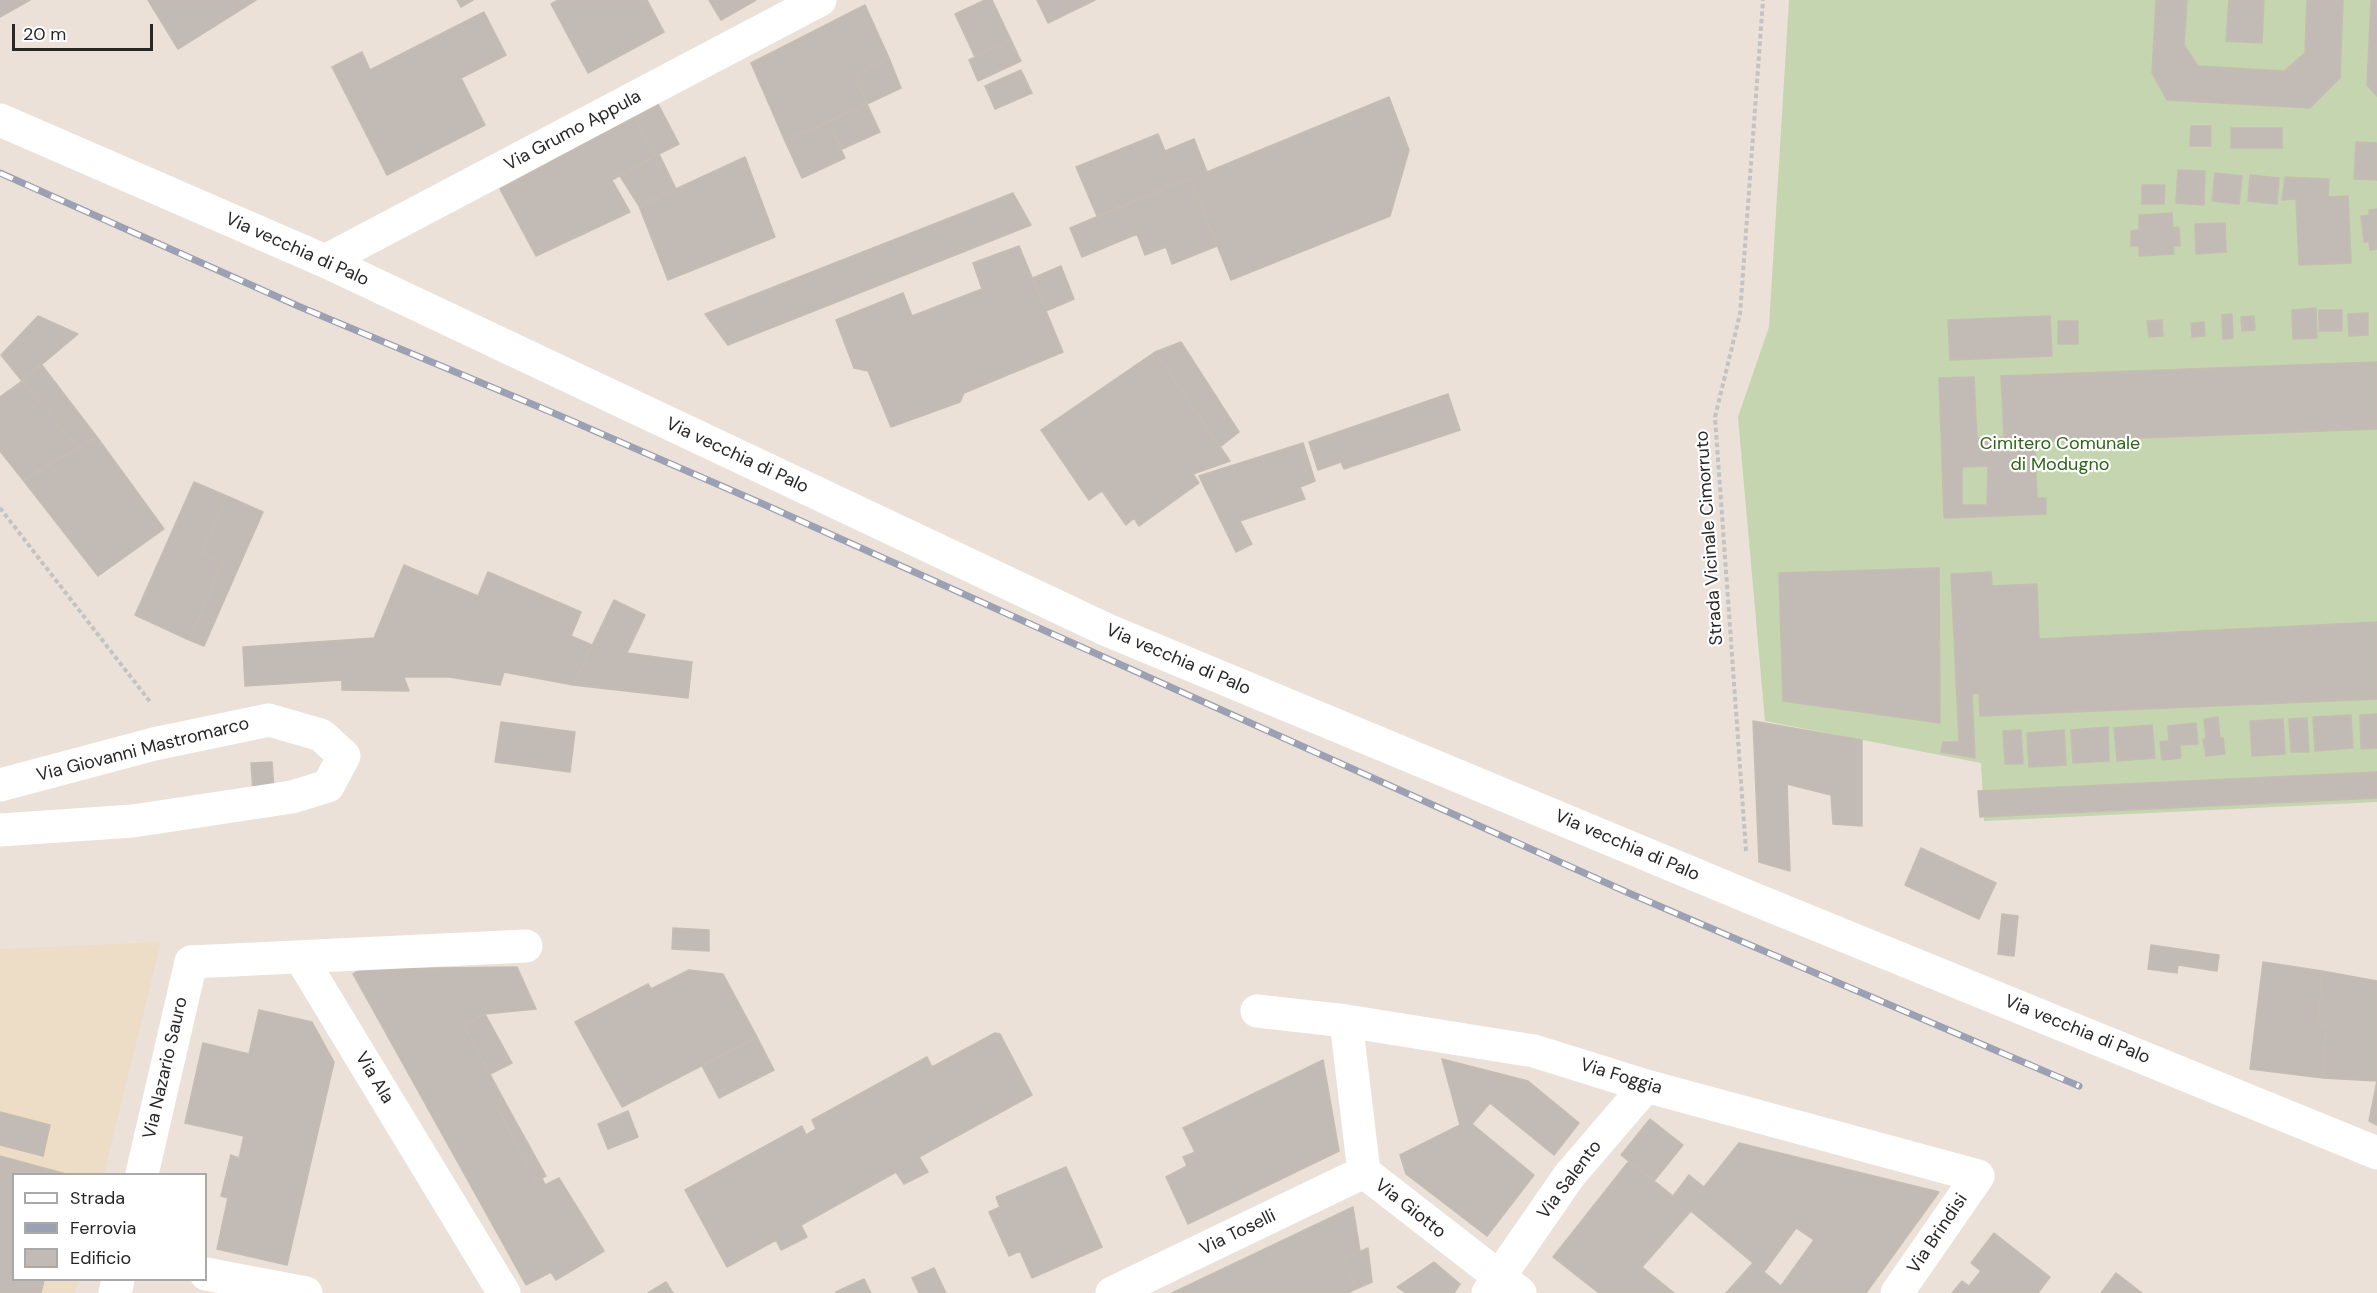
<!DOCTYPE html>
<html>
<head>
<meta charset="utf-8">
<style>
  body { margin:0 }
  #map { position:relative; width:2377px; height:1293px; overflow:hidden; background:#ebe1d8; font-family:"DM Sans",sans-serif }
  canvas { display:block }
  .legend { position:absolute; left:12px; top:1173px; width:195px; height:108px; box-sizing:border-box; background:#fff; border:2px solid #a9a9a9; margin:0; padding:8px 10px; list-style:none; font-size:18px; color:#272727 }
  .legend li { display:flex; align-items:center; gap:12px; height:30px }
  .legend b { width:30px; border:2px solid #a9a9a9 }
  .scale { position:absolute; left:12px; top:24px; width:141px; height:27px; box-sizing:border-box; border:3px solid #272727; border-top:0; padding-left:8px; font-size:18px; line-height:21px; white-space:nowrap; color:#272727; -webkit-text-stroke:4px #fff; paint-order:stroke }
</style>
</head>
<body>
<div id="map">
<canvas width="2377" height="1293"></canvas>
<ul class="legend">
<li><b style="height:8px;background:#fff"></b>Strada</li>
<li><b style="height:8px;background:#9ba0b2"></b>Ferrovia</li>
<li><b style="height:16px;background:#c2bbb5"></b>Edificio</li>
</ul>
<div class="scale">20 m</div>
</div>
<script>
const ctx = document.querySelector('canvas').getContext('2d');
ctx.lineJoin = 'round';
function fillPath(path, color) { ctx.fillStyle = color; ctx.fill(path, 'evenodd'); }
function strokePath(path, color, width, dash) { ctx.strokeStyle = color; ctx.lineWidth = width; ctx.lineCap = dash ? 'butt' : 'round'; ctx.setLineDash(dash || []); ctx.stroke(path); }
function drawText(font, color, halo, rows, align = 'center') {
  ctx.font = font + ' "DM Sans",sans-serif'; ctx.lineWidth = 4.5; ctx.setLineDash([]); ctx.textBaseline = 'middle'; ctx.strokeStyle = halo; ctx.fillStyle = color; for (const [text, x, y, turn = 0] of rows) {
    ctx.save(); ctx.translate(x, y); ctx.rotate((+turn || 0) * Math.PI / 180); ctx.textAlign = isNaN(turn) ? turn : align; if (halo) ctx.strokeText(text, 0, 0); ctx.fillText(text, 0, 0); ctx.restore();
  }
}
const education = new Path2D(`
  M 161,942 L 104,1174 L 14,1174 L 14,1280 L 79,1280 L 75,1293 L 0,1293 L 0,949 Z`);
const cemetery = new Path2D(`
  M 1789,0 L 2377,0 L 2377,802 L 1984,821 L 1981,763 L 1765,721 L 1738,417 L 1769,327 Z`);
const building = new Path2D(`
  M 0,0 L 30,0 L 0,17 Z
  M 148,0 L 256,0 L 178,49 Z
  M 457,0 L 473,0 L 461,7 Z
  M 558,0 L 647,0 L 664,32 L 588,73 L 551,4 Z
  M 709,0 L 756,0 L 721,20 Z
  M 985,0 L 992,0 L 1011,40 L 975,57 L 955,14 Z
  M 1037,0 L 1095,0 L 1048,23 Z
  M 2156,0 L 2187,0 L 2184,45 L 2198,66 L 2284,71 L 2305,53 L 2307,0 L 2343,0 L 2340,78 L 2310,108 L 2167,100 L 2152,73 Z
  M 2229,0 L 2264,0 L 2262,43 L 2226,41 Z
  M 2371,0 L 2377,0 L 2377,96 L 2367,85 Z
  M 865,5 L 889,58 L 855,75 L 867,104 L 785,141 L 751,63 Z
  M 484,12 L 506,55 L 461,78 L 485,125 L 387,175 L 332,67 L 362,52 L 370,70 Z
  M 1011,40 L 1021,61 L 978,81 L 969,60 Z
  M 889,58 L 901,88 L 867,104 L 855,75 Z
  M 1021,70 L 1032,93 L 995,109 L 985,86 Z
  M 1389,97 L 1409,150 L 1390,216 L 1231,280 L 1190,178 L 1097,216 L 1076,167 L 1158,134 L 1165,151 L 1194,139 L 1207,172 Z
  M 658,104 L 679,144 L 655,156 L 634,117 Z
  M 867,104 L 880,132 L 842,149 L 828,122 Z
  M 634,117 L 655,156 L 612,180 L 630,212 L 536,256 L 500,189 Z
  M 828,122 L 845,158 L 802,178 L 785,141 Z
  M 2191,126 L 2211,126 L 2211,146 L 2190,146 Z
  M 2231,128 L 2282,128 L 2282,148 L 2231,148 Z
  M 2356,142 L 2377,143 L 2377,180 L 2354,179 Z
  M 659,154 L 676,189 L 639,206 L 620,176 Z
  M 745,157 L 775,237 L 668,280 L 639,206 Z
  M 2178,170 L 2205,171 L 2204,205 L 2176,203 Z
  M 2215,173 L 2242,176 L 2239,204 L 2212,201 Z
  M 2250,175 L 2279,178 L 2277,204 L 2248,201 Z
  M 2285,177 L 2329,179 L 2328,197 L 2348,196 L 2351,263 L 2299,265 L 2296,199 L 2282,200 Z
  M 1190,178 L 1217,246 L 1172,264 L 1166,247 L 1145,255 L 1137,234 L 1082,257 L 1070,228 Z
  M 2142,185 L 2165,185 L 2164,204 L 2142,204 Z
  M 1013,193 L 1031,225 L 728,345 L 705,314 Z
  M 2377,209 L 2377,249 L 2370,250 L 2369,242 L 2364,242 L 2361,216 L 2369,215 L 2369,210 Z
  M 2172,213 L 2173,228 L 2179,227 L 2180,246 L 2173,246 L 2174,254 L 2139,256 L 2139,246 L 2131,246 L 2131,231 L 2139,230 L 2139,215 Z
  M 2225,223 L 2226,252 L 2196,254 L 2195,224 Z
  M 1019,246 L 1063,352 L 964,393 L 960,402 L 891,427 L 868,371 L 854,368 L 836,320 L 903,293 L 912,316 L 982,289 L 973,263 Z
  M 1061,266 L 1074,299 L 1046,311 L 1033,278 Z
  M 2316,308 L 2317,338 L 2293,339 L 2292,310 Z
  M 2319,310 L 2342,310 L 2342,331 L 2319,331 Z
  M 2368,313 L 2368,335 L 2349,336 L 2348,314 Z
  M 2232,314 L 2233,338 L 2223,339 L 2222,315 Z
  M 38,316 L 78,334 L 22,381 L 1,355 Z
  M 2050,316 L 2052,356 L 1950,360 L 1948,320 Z
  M 2254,316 L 2255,330 L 2242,331 L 2241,317 Z
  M 2162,320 L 2163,336 L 2149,337 L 2147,321 Z
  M 2058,321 L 2078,321 L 2078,344 L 2058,344 Z
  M 2204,322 L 2205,336 L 2192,337 L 2191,323 Z
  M 1181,342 L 1239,432 L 1220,447 L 1155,352 Z
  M 1155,352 L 1230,461 L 1193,474 L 1199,483 L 1139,526 L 1134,518 L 1126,525 L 1102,491 L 1089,500 L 1041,430 Z
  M 2377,362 L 2377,429 L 2035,442 L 2037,498 L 2046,498 L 2046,514 L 1944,518 L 1939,378 L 1974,377 L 1977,438 L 2004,437 L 2001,376 ZM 1988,466 L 1987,505 L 1962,505 L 1962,467 Z
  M 41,364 L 97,437 L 78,448 L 22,381 Z
  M 22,381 L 78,448 L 23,480 L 0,451 L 0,397 Z
  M 1448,394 L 1460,430 L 1344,469 L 1341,462 L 1318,470 L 1309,442 Z
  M 97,437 L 164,529 L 98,576 L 23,480 Z
  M 1303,443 L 1315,481 L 1300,487 L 1305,499 L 1240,521 L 1252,544 L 1236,552 L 1199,476 Z
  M 194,482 L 227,496 L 202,553 L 223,562 L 189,640 L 135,615 Z
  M 227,496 L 263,512 L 204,646 L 189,640 L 223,562 L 202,553 Z
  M 404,565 L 478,596 L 488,572 L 581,612 L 571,636 L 592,645 L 573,685 L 504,672 L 500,685 L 449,677 L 404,677 L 409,691 L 342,690 L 342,680 L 245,686 L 243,647 L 374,638 Z
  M 1939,568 L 1940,723 L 1783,701 L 1779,573 Z
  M 1991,572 L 1992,586 L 2037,584 L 2039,639 L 2377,622 L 2377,699 L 1980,716 L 1979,693 L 1972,694 L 1975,758 L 1941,752 L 1943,742 L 1959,742 L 1951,574 Z
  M 614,600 L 645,615 L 627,653 L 692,662 L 688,698 L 573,685 Z
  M 2377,714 L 2377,748 L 2361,749 L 2360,715 Z
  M 2351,715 L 2353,748 L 2315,751 L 2313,717 Z
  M 2218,717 L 2220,738 L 2223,738 L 2225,754 L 2206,756 L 2203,739 L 2206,739 L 2204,719 Z
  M 2307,718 L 2309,752 L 2291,752 L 2289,719 Z
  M 2283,719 L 2285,754 L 2252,756 L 2250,721 Z
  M 1753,721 L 1862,740 L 1862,826 L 1833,824 L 1831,795 L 1787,784 L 1790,871 L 1759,862 Z
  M 501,722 L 575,732 L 570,772 L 495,762 Z
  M 2196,723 L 2198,744 L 2180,745 L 2181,758 L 2162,760 L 2160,742 L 2169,741 L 2168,726 Z
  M 2152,725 L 2155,758 L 2117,761 L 2114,728 Z
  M 2108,727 L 2109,761 L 2073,763 L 2071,730 Z
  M 2021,730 L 2023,764 L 2005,764 L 2003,731 Z
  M 2064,730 L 2066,765 L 2029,767 L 2027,733 Z
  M 272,762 L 274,791 L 253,793 L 251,763 Z
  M 2377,772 L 2377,798 L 1980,817 L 1978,791 Z
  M 1921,848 L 1996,883 L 1979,919 L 1905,885 Z
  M 2002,914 L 2018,916 L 2014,956 L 1998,954 Z
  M 673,928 L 709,930 L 709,951 L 672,949 Z
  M 2151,945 L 2219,955 L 2217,971 L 2178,965 L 2177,973 L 2148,969 Z
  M 2263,962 L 2322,971 L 2318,1024 L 2326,1025 L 2323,1078 L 2250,1069 Z
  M 517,967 L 536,1009 L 485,1014 L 464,1026 L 505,1102 L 497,1107 L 536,1181 L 542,1178 L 545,1185 L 559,1178 L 604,1251 L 556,1280 L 551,1272 L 526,1285 L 353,974 L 360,969 Z
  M 689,970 L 723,974 L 757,1037 L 622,1107 L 575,1022 L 648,984 L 651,989 Z
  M 2322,971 L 2377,981 L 2377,1081 L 2323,1078 L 2326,1025 L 2318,1024 Z
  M 259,1010 L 312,1022 L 334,1062 L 287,1265 L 217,1249 L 228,1198 L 221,1196 L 231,1155 L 239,1158 L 244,1136 L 185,1123 L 203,1043 L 249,1054 Z
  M 485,1014 L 512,1063 L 490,1074 L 464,1026 Z
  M 995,1033 L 1000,1034 L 1032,1095 L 919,1157 L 928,1172 L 904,1184 L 896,1172 L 801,1225 L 807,1237 L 781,1250 L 776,1240 L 727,1267 L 685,1190 L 802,1126 L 806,1135 L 816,1129 L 812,1120 L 927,1057 L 932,1067 Z
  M 757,1037 L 774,1070 L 719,1098 L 702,1066 Z
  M 1442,1059 L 1528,1081 L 1579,1123 L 1554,1155 L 1490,1103 L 1472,1124 L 1534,1175 L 1487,1236 L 1406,1174 L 1400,1155 L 1460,1125 Z
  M 1323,1060 L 1339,1151 L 1188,1224 L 1166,1177 L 1187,1166 L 1183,1157 L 1195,1152 L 1183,1128 Z
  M 2377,1081 L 2377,1125 L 2369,1121 Z
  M 505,1102 L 546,1176 L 536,1181 L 497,1107 Z
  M 628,1111 L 638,1137 L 608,1149 L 598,1124 Z
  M 0,1112 L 50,1125 L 43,1156 L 0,1145 Z
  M 1650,1119 L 1683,1145 L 1654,1181 L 1621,1155 Z
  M 1739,1143 L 1939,1192 L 1866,1293 L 1726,1293 L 1753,1263 L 1691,1211 L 1642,1267 L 1674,1293 L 1599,1293 L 1553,1257 L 1629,1161 L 1673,1196 L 1689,1175 L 1704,1187 ZM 1796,1228 L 1814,1240 L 1781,1286 L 1764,1272 Z
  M 0,1156 L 66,1174 L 14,1174 L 14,1280 L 44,1280 L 41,1293 L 0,1293 Z
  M 1066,1167 L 1102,1247 L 1032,1278 L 1020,1251 L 1009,1256 L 989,1212 L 1000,1207 L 996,1197 Z
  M 1353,1207 L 1360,1251 L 1343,1259 L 1356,1289 L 1348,1293 L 1172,1293 Z
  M 1994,1233 L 2050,1277 L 2038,1293 L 1952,1293 L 1962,1281 L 1969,1286 L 1981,1271 L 1971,1263 Z
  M 1368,1248 L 1372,1282 L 1356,1289 L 1343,1259 Z
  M 1434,1262 L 1460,1284 L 1454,1293 L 1406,1293 L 1397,1287 Z
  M 934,1268 L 946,1293 L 919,1293 L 912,1278 Z
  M 2116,1273 L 2142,1293 L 2101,1293 Z
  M 864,1279 L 871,1293 L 836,1293 L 836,1292 Z
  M 666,1282 L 673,1293 L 648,1293 Z`);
const path = new Path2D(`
  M 0,508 L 151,703
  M 1746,851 L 1715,417 L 1740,314 L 1763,0`);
const street = new Path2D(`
  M 0,120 L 325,261 L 1107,630 L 1749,897 L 2377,1153
  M 325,261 L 820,0
  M 0,785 L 154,744 L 269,720 L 321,735 L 344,756 L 328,786 L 292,797 L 133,821 L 0,830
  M 301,958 L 504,1293
  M 1257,1011 L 1346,1021 L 1534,1051 L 1646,1086 L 1978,1176 L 1897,1293
  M 1346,1021 L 1364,1172 L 1520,1293
  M 142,1174 L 191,962 L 526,946
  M 206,1274 L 306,1293
  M 115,1293 L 118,1280
  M 1112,1293 L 1364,1172
  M 1488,1293 L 1569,1176 L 1646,1086`);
const rail = new Path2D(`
  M 0,173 L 298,306 L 558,415 L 763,504 L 1631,894 L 2079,1086`);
const streetNames = [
  ["Via Grumo Appula",573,131,-28],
  ["Via vecchia di Palo",297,250,24],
  ["Via vecchia di Palo",737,456,25],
  ["Strada Vicinale Cimorruto",1710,538,-94],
  ["Via vecchia di Palo",1178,660,23],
  ["Via Giovanni Mastromarco",143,750,-14],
  ["Via vecchia di Palo",1627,846,23],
  ["Via vecchia di Palo",2077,1030,22],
  ["Via Nazario Sauro",166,1068,-77],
  ["Via Foggia",1621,1077,17],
  ["Via Ala",374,1078,59],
  ["Via Salento",1570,1180,-53],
  ["Via Giotto",1410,1209,38],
  ["Via Toselli",1238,1233,-26],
  ["Via Brindisi",1938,1234,-56]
];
const parkNames = [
  ["Cimitero Comunale",2060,444],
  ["di Modugno",2060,465]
];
fillPath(education, '#edddc6');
fillPath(cemetery, '#c4d5af');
fillPath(building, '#c2bbb5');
strokePath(building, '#c5bdb2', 1.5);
strokePath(path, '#c3c3c3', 4, [4.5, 3]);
strokePath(street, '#fff', 33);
strokePath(rail, '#9ba0b2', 7);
strokePath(rail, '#fff', 4.5, [14]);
drawText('18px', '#272727', '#fff', streetNames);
drawText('18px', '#2d6417', '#fff', parkNames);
</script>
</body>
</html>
